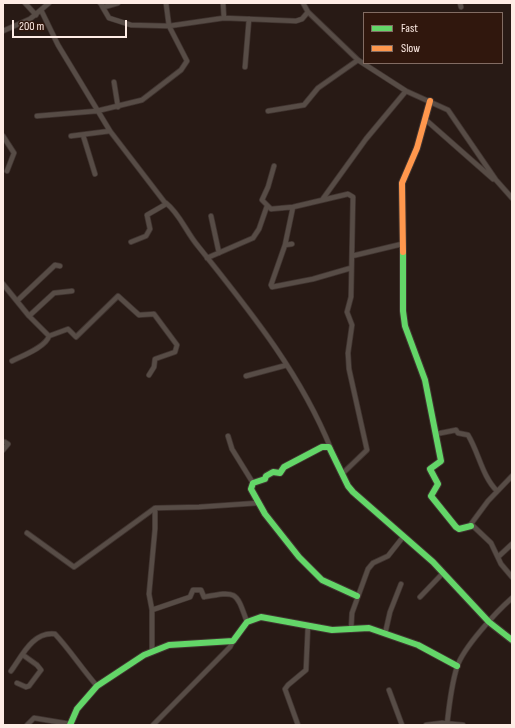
<!DOCTYPE html>
<html>
<head>
<meta charset="utf-8">
<style>
  body { margin:0 }
  #map { position:relative; width:515px; height:728px; overflow:hidden; background:#281a15; font-family:"Sofia Sans Condensed",sans-serif }
  canvas { display:block }
  .frame { position:absolute; inset:0; border:4px solid #feece5; pointer-events:none }
  .legend { position:absolute; left:363px; top:12px; width:140px; height:52px; box-sizing:border-box; background:#30170d; border:1px solid #826c63; margin:0; padding:5px 7px; list-style:none; font-size:12px; color:#feece5 }
  .legend li { display:flex; align-items:center; gap:8px; height:20px }
  .legend b { width:20px; border:1px solid #826c63 }
  .scale { position:absolute; left:12px; top:20px; width:115px; height:18px; box-sizing:border-box; border:2px solid #feece5; border-top:0; padding-left:5px; font-size:12px; line-height:14px; white-space:nowrap; color:#feece5; -webkit-text-stroke:3px #30170d; paint-order:stroke }
</style>
</head>
<body>
<div id="map">
<canvas width="515" height="728"></canvas>
<div class="frame"></div>
<ul class="legend">
<li><b style="height:5px;background:#63d668"></b>Fast</li>
<li><b style="height:5px;background:#ff974d"></b>Slow</li>
</ul>
<div class="scale">200 m</div>
</div>
<script>
const ctx = document.querySelector('canvas').getContext('2d');
ctx.lineJoin = 'round';
function strokePath(path, color, width, dash) { ctx.strokeStyle = color; ctx.lineWidth = width; ctx.lineCap = dash ? 'butt' : 'round'; ctx.setLineDash(dash || []); ctx.stroke(path); }
const street = new Path2D(`
  M 25,3 L 36,15
  M 100,3 L 104,7 L 118,3
  M 223,3 L 224,18
  M 303,3 L 308,12 L 358,60 L 406,91 L 448,110 L 496,180 L 512,198
  M 460,3 L 461,7
  M 102,6 L 109,18 L 131,25 L 169,26 L 224,18 L 296,21 L 302,19 L 308,12
  M 41,10 L 58,45 L 110,131 L 71,136
  M 3,31 L 30,19 L 49,3
  M 245,67 L 249,19
  M 114,82 L 118,107
  M 268,111 L 304,105 L 318,88 L 358,60
  M 37,116 L 97,111 L 142,100 L 181,70 L 187,61 L 169,26 L 166,3
  M 426,120 L 493,179
  M 110,131 L 166,204 L 147,215 L 150,229 L 146,236 L 131,242
  M 83,135 L 95,174
  M 3,136 L 14,153 L 7,171
  M 274,166 L 268,187 L 262,200 L 271,209 L 293,207 L 348,194 L 353,197 L 351,297 L 347,312 L 352,325 L 348,353 L 349,369 L 367,450 L 342,474
  M 322,200 L 366,139 L 406,91
  M 166,203 C 180,214 186,232 198,246 C 249,310 300,372 331,449
  M 293,207 L 285,245 L 271,285 L 272,287 L 313,279 L 351,268
  M 211,216 L 219,253
  M 285,245 L 292,244
  M 352,256 L 402,244
  M 207,258 L 253,238 L 259,229 L 267,206
  M 3,284 L 29,316 L 49,336 C 46,347 22,356 12,361
  M 17,301 L 55,265 L 60,266
  M 29,316 L 54,293 L 72,291
  M 49,336 L 68,329 L 76,337 L 118,296 L 139,315 L 154,314 L 177,345 L 175,352 L 155,359 L 154,367 L 149,375
  M 246,376 L 287,365
  M 436,434 L 456,430 L 458,433 L 468,435 C 479,453 482,476 497,491
  M 228,436 L 232,449 L 253,483
  M 3,450 L 8,444 L 5,442
  M 512,476 L 488,501 L 471,524 L 491,543 L 501,564 L 512,577
  M 27,533 L 74,567 L 155,508 L 199,507 L 258,503
  M 498,557 L 512,544
  M 420,597 L 443,573
  M 152,610 L 190,597 L 193,590 L 201,590 L 204,597 C 237,591 236,591 247,622
  M 351,630 L 352,613 L 368,569 L 373,563 L 388,556 L 403,537
  M 385,634 L 390,612 L 401,584
  M 152,651 L 152,610 L 149,594 L 155,529 L 155,508
  M 11,671 C 22,656 33,631 55,634 C 70,650 82,669 97,686
  M 17,683 L 26,687 L 29,686 L 41,670 L 37,665 L 23,655
  M 389,690 L 402,725
  M 27,725 L 34,718 L 70,724
  M 153,725 L 230,647 L 233,641
  M 298,725 L 285,689 L 288,685 L 306,670 L 308,625
  M 426,725 L 442,723 L 463,725
  M 447,725 C 449,706 451,686 457,667 C 463,648 496,612 512,598`);
const fast = new Path2D(`
  M 403,252 L 403,311 L 405,326 L 425,380 L 441,461 L 430,469 L 438,484 L 431,496 L 456,527 L 459,529 L 471,526
  M 357,596 L 322,580 L 299,557 L 265,514 L 251,489 L 253,483 L 265,479 L 266,476 L 273,472 L 280,473 L 284,467 L 322,447 L 329,447 L 348,486 L 353,492 L 433,562 L 489,622 L 512,640
  M 70,725 L 77,709 L 97,686 L 144,655 L 169,645 L 233,641 L 247,622 L 261,617 L 332,630 L 369,628 L 418,645 L 457,666`);
const slow = new Path2D(`
  M 403,252 L 402,183 L 417,148 L 430,101`);
strokePath(street, '#403430', 6);
strokePath(fast, '#403430', 8);
strokePath(slow, '#403430', 8);
strokePath(street, '#574c46', 4.5);
strokePath(fast, '#63d668', 6);
strokePath(slow, '#ff974d', 6);
</script>
</body>
</html>
